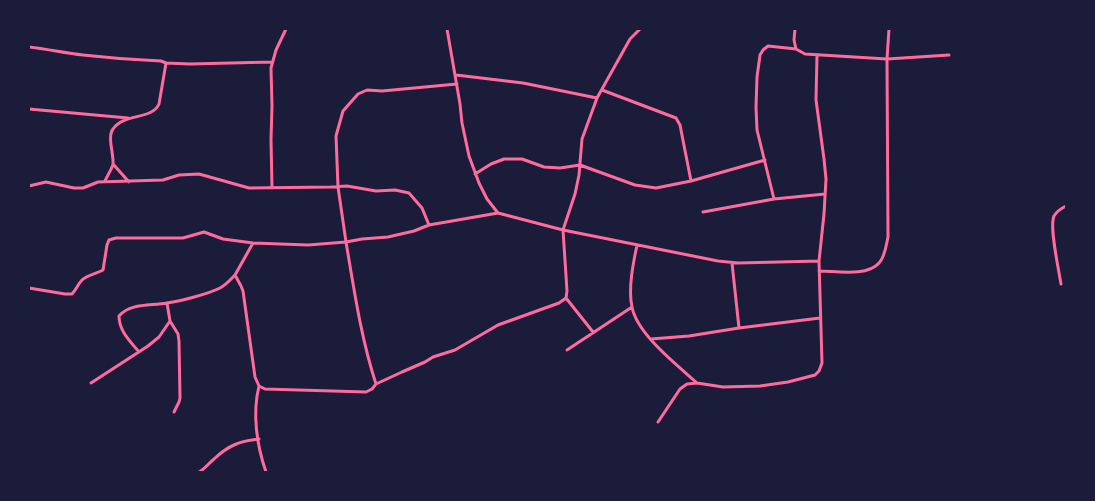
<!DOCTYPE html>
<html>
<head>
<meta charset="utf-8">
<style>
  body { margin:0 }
  #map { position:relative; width:1095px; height:501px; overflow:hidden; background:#1b1b3a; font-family:"DM Sans",sans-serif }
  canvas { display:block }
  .frame { position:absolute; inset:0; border:30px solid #1b1b3a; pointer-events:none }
</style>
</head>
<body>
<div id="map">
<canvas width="1095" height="501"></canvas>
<div class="frame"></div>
</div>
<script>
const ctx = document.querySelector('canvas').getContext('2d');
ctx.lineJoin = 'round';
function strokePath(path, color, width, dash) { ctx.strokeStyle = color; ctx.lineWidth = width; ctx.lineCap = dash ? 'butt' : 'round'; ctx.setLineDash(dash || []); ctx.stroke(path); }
const minor = new Path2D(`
  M 447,29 L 460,104 L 462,123 L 469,156 L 479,183 L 487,199 L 498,213 L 563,230 L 718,261 L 738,263 L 819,261
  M 795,29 L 794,40 L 796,49 L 805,54 L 887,59 L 949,55
  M 29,47 C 47,49 65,53 83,55 C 109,58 135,60 161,61 L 166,63
  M 456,75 L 523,83 L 597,98
  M 602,90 L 676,118 L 680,125 L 691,181
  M 29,109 L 128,118
  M 113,164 L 129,182
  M 475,174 L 491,164 L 504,159 L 522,159 L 544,167 L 560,168 L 580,165 L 635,185 L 656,188 L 691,181 L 765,160
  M 105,181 C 107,176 112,169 113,164 C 114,154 107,137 113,129 C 124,113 152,120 159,104 L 166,63 L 190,64 L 272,62
  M 29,186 L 46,182 L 74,188 L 83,188 L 98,182 L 163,180 L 179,175 L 199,174 L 249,188 L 331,187 L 347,186 L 376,191 L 395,190 L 409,193 L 422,208 L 429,225
  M 272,188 L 271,139 L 272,106 L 271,68 L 276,50 L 286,29
  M 774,199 L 757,130 L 756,107 L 757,77 L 760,55 L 763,50 L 768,46 L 796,49
  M 703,212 L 774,199 L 825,194
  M 253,243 L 235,275 L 241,286 L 243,291 L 255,377 L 259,386 L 265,389 L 366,392 L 372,389 L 376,384 L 402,372 L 425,362 L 433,357 L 455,350 L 498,325 L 559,303 L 566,298 L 567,291 L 563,230 L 575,194 L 579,175 L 582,139 L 597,98 L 630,39 L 640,29
  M 637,245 C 633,264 628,289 632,307 C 637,334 677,365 697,383
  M 732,263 L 739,328
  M 819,271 C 836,271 867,277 879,263 C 885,257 886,246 888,237 L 887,59 L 889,29
  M 1061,284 C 1059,271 1049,226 1054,216 C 1057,211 1062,208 1066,206
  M 29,288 L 65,294 L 72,294 C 76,290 78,284 82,280 C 87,275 96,274 103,270 L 107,245 L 109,240 L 116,238 L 183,238 L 204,232 L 223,239 L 253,243 L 308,245 L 346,242 L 338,187 L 336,136 L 343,111 L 358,94 L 367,90 L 382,91 L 457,84
  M 566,298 L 593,332
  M 167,303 L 170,321 L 178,334 L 179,341 L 180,398 L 179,402 L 174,412
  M 651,339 L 689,336 L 739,328 L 820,318
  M 567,350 L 632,307
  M 139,352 C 130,341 119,331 119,316 C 130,303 150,306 167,303 C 181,301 208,294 220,288 C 226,285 230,280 235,275
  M 91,383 L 148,346 L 159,337 L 170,321
  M 376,384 C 361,338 354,289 346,242 L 362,239 L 388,237 L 414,231 L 429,225 L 498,213
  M 259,386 C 252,414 257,446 266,472
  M 658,422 L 680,389 L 687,384 L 697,383 L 723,387 L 760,386 L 788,382 L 815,375 L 819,371 L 822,363 L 819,261 L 824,214 L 826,179 L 824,159 L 816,100 L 817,55
  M 199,472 C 205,469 209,463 214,459 C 229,445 240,441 259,439`);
strokePath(minor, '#ff6b9d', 3);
</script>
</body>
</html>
